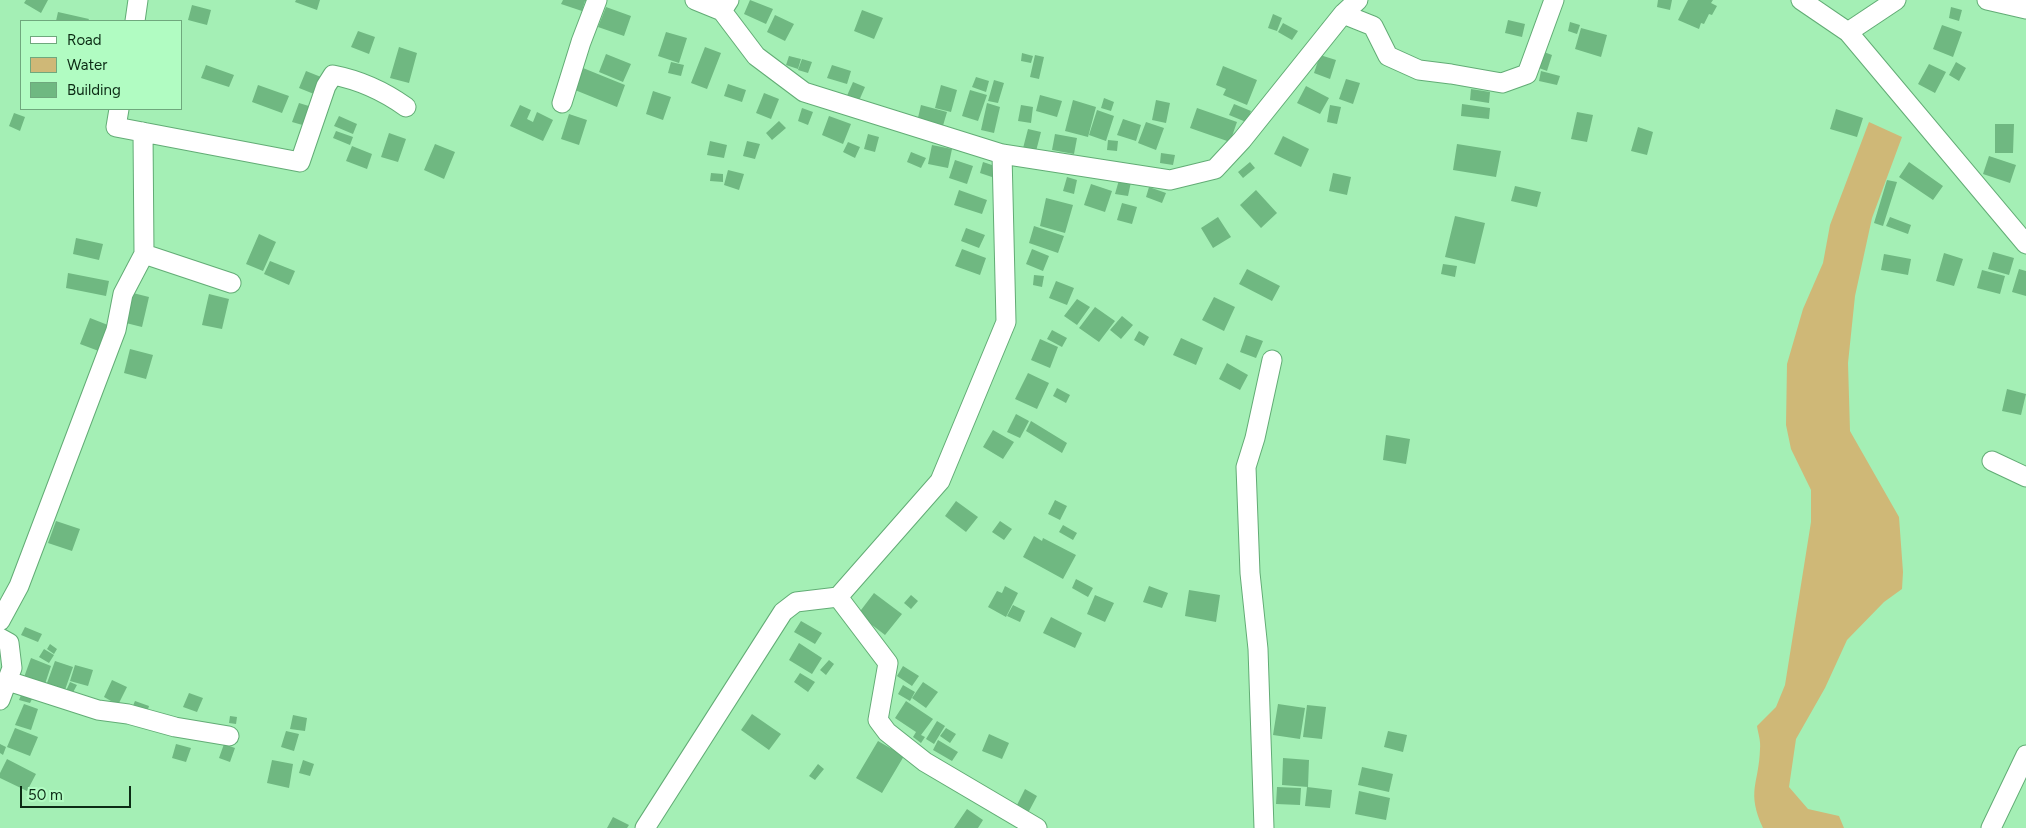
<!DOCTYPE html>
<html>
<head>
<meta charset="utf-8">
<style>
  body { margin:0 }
  #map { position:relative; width:2026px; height:828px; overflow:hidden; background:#a4efb5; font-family:Figtree,sans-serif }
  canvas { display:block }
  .legend { position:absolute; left:20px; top:20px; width:162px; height:90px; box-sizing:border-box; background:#b1fcc2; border:1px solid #6fa87d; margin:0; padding:6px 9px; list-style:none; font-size:15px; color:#0c2b15 }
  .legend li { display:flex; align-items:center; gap:10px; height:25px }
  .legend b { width:25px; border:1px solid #6fa87d }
  .scale { position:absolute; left:20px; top:786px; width:111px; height:22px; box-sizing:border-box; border:2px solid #0c2b15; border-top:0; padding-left:6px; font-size:15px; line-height:18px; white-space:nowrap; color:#0c2b15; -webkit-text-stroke:4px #b1fcc2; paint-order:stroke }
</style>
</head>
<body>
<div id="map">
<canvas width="2026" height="828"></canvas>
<ul class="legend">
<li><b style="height:6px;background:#fff"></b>Road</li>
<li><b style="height:14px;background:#cfb877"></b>Water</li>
<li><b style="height:14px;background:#6fb881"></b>Building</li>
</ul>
<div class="scale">50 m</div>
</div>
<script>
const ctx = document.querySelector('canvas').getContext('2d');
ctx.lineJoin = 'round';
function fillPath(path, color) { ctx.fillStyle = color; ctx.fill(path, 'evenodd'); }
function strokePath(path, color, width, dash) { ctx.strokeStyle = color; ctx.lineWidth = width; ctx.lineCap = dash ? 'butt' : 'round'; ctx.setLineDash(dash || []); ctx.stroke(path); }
const water = new Path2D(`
  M 1869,122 L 1902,137 L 1872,218 L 1855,296 L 1848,363 L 1850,431 L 1899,517 L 1903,572 L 1902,589 L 1884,602 L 1847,640 L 1825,688 L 1796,739 L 1789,787 L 1808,809 L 1839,816 L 1844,828 L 1763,828 C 1746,791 1759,784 1760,749 C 1761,741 1758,733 1757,726 L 1776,707 L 1785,685 L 1811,522 L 1811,490 L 1791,449 L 1786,425 L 1787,364 L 1803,309 L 1823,263 L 1830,225 Z`);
const building = new Path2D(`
  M 26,0 L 48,0 L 41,13 L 24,3 Z
  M 296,0 L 320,0 L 317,10 L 295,2 Z
  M 563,0 L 591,0 L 590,2 L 585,1 L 582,11 L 561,4 Z
  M 750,0 L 773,9 L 766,24 L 744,14 Z
  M 1658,0 L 1672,0 L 1670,10 L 1657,7 Z
  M 1688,0 L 1713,0 L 1711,3 L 1717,6 L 1712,15 L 1709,14 L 1704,24 L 1701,23 L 1699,29 L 1678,20 Z
  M 192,5 L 211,10 L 207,25 L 188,20 Z
  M 606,7 L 631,16 L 624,36 L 598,27 Z
  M 1951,7 L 1962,10 L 1959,21 L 1949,18 Z
  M 862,10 L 883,18 L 874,39 L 854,31 Z
  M 58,12 L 89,19 L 88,21 L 56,21 Z
  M 1273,14 L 1282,18 L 1277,31 L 1268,28 Z
  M 775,15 L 794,24 L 785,41 L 767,32 Z
  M 1508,20 L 1525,24 L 1522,37 L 1505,33 Z
  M 1570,22 L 1580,25 L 1577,34 L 1568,31 Z
  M 1283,23 L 1298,31 L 1292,40 L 1278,32 Z
  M 1942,25 L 1962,32 L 1953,57 L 1933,49 Z
  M 1581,28 L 1607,35 L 1601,57 L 1575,49 Z
  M 358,31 L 375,37 L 369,54 L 351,47 Z
  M 666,32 L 687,38 L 679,63 L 658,56 Z
  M 399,47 L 417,53 L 409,83 L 390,78 Z
  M 705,47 L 721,53 L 707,89 L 691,83 Z
  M 1544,52 L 1552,55 L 1547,71 L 1539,68 Z
  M 1022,53 L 1033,56 L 1031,63 L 1021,61 Z
  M 606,54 L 631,64 L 623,82 L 599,72 Z
  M 1035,55 L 1044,57 L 1039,79 L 1030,77 Z
  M 1320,55 L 1336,60 L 1330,79 L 1314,73 Z
  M 789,56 L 801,59 L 798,69 L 786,65 Z
  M 802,59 L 812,62 L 808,73 L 798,70 Z
  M 671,62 L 684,65 L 681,76 L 668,73 Z
  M 1956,62 L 1966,68 L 1959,81 L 1949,75 Z
  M 1929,64 L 1946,72 L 1935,93 L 1918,84 Z
  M 206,65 L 234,75 L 229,87 L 201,78 Z
  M 832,65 L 851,71 L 847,84 L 827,78 Z
  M 1223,66 L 1257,80 L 1247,105 L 1223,95 L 1226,89 L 1216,85 Z
  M 583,68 L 625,85 L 617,107 L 575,90 Z
  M 306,71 L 326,79 L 319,96 L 299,88 Z
  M 1541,71 L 1560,76 L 1557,85 L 1539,81 Z
  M 976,77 L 989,81 L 986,92 L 972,87 Z
  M 1346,79 L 1360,83 L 1353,104 L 1339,99 Z
  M 994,80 L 1004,83 L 998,103 L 988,101 Z
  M 853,82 L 865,87 L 858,103 L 846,98 Z
  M 728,84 L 746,90 L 742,102 L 724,96 Z
  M 258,85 L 289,96 L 282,113 L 252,102 Z
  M 941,85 L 957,90 L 951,112 L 935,108 Z
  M 1306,86 L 1329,98 L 1320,114 L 1297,103 Z
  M 1471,89 L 1490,92 L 1489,103 L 1470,100 Z
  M 970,90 L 987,95 L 978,121 L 962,116 Z
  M 653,91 L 671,97 L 663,120 L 646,114 Z
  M 764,93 L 779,99 L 771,119 L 756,113 Z
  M 1040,95 L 1062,101 L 1057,117 L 1036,111 Z
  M 1104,98 L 1114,102 L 1111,111 L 1101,108 Z
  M 1073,100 L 1096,107 L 1088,137 L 1065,131 Z
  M 1156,100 L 1170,103 L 1166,123 L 1152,120 Z
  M 299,103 L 312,107 L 306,126 L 292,122 Z
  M 987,103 L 1000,107 L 994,133 L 981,130 Z
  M 1234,104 L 1251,111 L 1246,122 L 1229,115 Z
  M 1462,104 L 1490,108 L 1489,119 L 1461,116 Z
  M 520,105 L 531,110 L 527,119 L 533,122 L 537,112 L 553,120 L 543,141 L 510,126 Z
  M 921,105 L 947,112 L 942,129 L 917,122 Z
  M 1021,105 L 1033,107 L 1031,123 L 1018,121 Z
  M 1330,105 L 1341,107 L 1337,124 L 1327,122 Z
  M 802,108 L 813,112 L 808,125 L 798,121 Z
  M 1197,108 L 1237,122 L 1230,142 L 1190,128 Z
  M 1836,109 L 1863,118 L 1857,137 L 1830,129 Z
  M 1097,110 L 1114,116 L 1106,141 L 1089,135 Z
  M 1577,112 L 1593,115 L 1587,142 L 1571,139 Z
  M 14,113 L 25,117 L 20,131 L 9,126 Z
  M 569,114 L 587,120 L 579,145 L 561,139 Z
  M 339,116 L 357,124 L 353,134 L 334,126 Z
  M 829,116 L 851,124 L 843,144 L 822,135 Z
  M 1123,119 L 1141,125 L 1136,141 L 1117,135 Z
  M 779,121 L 786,128 L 772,140 L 766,133 Z
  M 1146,122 L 1164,128 L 1156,150 L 1138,143 Z
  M 1995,124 L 2014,124 L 2013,153 L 1995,153 Z
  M 1638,127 L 1653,132 L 1647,155 L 1631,151 Z
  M 1028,129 L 1041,132 L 1035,155 L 1022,152 Z
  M 336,131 L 353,137 L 350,145 L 333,138 Z
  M 389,133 L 406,139 L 398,162 L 381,157 Z
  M 868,134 L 879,137 L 875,152 L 864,149 Z
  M 1055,134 L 1077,138 L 1074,154 L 1052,150 Z
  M 1283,136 L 1309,149 L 1301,167 L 1274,154 Z
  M 1108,140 L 1118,141 L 1117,151 L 1107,150 Z
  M 710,141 L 727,145 L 724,158 L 707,155 Z
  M 747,141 L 760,144 L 755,159 L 743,156 Z
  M 848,142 L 860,147 L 855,158 L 843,152 Z
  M 435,144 L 455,152 L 444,179 L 424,170 Z
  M 1457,144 L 1501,151 L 1496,177 L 1453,170 Z
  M 932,145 L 952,149 L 948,168 L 928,164 Z
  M 352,146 L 372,154 L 367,169 L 346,161 Z
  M 911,152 L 926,158 L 921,168 L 907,162 Z
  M 1161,153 L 1175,155 L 1173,165 L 1160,163 Z
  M 1989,156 L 2016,165 L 2010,183 L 1983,174 Z
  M 955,160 L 973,166 L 967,184 L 949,178 Z
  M 983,162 L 998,167 L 995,178 L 980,173 Z
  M 1250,162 L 1255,168 L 1243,178 L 1238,172 Z
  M 1909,162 L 1943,186 L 1933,200 L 1899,177 Z
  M 728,170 L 744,174 L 739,190 L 724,185 Z
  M 711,173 L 723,174 L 723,182 L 710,181 Z
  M 1333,173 L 1351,177 L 1347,195 L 1329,191 Z
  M 1067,177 L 1077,180 L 1074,194 L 1063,191 Z
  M 1119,180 L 1131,182 L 1128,196 L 1115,194 Z
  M 1887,180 L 1897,182 L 1883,226 L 1874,223 Z
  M 1091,184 L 1112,191 L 1105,212 L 1084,205 Z
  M 1515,186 L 1541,192 L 1537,207 L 1511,201 Z
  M 1149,187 L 1166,193 L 1162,203 L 1146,197 Z
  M 959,190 L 987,200 L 982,214 L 954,205 Z
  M 1256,190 L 1277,213 L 1261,228 L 1240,205 Z
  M 1046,198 L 1073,205 L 1065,233 L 1040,226 Z
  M 1122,203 L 1137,207 L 1132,224 L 1117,220 Z
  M 1455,216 L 1485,223 L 1475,264 L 1445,257 Z
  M 1218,217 L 1231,237 L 1213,248 L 1201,228 Z
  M 1890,217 L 1911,225 L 1908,234 L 1886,226 Z
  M 1034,226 L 1064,236 L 1058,253 L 1029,243 Z
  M 966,228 L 985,235 L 979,248 L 961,241 Z
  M 259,234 L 276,242 L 263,271 L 246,264 Z
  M 76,238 L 103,244 L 99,260 L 73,254 Z
  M 962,249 L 986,258 L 980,275 L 955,266 Z
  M 1032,249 L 1049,256 L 1043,271 L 1026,264 Z
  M 1993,252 L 2014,258 L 2009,275 L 1988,269 Z
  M 1944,253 L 1963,259 L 1954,286 L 1936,281 Z
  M 1884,254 L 1911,259 L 1908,275 L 1881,270 Z
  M 270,261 L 295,271 L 289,285 L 264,274 Z
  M 1443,264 L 1457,266 L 1455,277 L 1441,274 Z
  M 1247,269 L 1280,286 L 1272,301 L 1239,284 Z
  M 2019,269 L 2026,271 L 2026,296 L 2012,292 Z
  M 1982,270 L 2005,276 L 2000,294 L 1977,288 Z
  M 68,273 L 109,281 L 106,296 L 66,288 Z
  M 1034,275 L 1044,276 L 1042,287 L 1033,285 Z
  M 1056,281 L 1074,288 L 1067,305 L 1049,298 Z
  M 129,292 L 149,297 L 142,327 L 122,322 Z
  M 209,294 L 229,299 L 222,329 L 202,325 Z
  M 1214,297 L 1235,307 L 1224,331 L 1202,320 Z
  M 1077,299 L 1090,307 L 1077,325 L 1064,316 Z
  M 1095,307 L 1115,321 L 1099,342 L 1079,328 Z
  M 1122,316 L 1133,325 L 1121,339 L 1110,330 Z
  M 90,318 L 113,327 L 104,353 L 80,344 Z
  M 1052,330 L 1067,338 L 1062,347 L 1047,339 Z
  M 1139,331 L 1149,337 L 1144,346 L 1134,340 Z
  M 1246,335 L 1263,341 L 1256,358 L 1240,352 Z
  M 1181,338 L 1203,348 L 1196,365 L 1173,355 Z
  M 1040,339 L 1058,347 L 1050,368 L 1031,360 Z
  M 130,349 L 153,355 L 146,379 L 124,373 Z
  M 1227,363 L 1248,375 L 1240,390 L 1219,379 Z
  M 1028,373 L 1049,383 L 1037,409 L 1015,399 Z
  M 1057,388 L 1070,395 L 1066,403 L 1053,396 Z
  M 2007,389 L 2026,394 L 2021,415 L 2002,411 Z
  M 1016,414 L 1029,421 L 1020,438 L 1007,432 Z
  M 1031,421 L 1067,443 L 1062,453 L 1026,431 Z
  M 993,430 L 1014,442 L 1003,459 L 983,447 Z
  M 1386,435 L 1410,439 L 1406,464 L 1383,460 Z
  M 1055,500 L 1067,506 L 1060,520 L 1048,514 Z
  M 956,501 L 978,517 L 966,532 L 945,516 Z
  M 56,521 L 80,529 L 72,551 L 48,543 Z
  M 1000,521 L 1012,529 L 1004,540 L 992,532 Z
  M 1063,525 L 1077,533 L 1073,540 L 1059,532 Z
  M 1034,536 L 1042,541 L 1043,538 L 1076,555 L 1063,579 L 1023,557 Z
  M 1076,579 L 1093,588 L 1088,597 L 1072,588 Z
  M 1005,586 L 1018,593 L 1006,617 L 988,607 L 997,591 L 1002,593 Z
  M 1149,586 L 1168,593 L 1162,608 L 1143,602 Z
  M 1189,590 L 1220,595 L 1216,622 L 1185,616 Z
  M 874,593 L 902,614 L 885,635 L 858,614 Z
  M 911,595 L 918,601 L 911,609 L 904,603 Z
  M 1095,595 L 1114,603 L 1105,622 L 1087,614 Z
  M 1013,605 L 1025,611 L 1020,622 L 1007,616 Z
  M 1051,617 L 1082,633 L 1075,648 L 1043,633 Z
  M 801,621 L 822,633 L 815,644 L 794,632 Z
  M 25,627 L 42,634 L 38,642 L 21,635 Z
  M 799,643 L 822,658 L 812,674 L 789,660 Z
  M 50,644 L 57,649 L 54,654 L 47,649 Z
  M 44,649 L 54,655 L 49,663 L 39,657 Z
  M 31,658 L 51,666 L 44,687 L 23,680 Z
  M 829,660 L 834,664 L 826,675 L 820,670 Z
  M 55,661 L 73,667 L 65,690 L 47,683 Z
  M 75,665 L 93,670 L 88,686 L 70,681 Z
  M 903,666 L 919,676 L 912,686 L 897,676 Z
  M 800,673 L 815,682 L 808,692 L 794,682 Z
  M 112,680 L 127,687 L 118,705 L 104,697 Z
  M 70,682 L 77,685 L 71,696 L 65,693 Z
  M 923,682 L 938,692 L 926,708 L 912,698 Z
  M 903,685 L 915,692 L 910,701 L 898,694 Z
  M 22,693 L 33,697 L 30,703 L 19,700 Z
  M 189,693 L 203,698 L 197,712 L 183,707 Z
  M 135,701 L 149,706 L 147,713 L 132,708 Z
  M 906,701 L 933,719 L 921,735 L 925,737 L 921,743 L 913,737 L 916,732 L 895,718 Z
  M 24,704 L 38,709 L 31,730 L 15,725 Z
  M 1278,704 L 1305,708 L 1300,739 L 1273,735 Z
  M 1307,705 L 1326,707 L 1322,739 L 1303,737 Z
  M 752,714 L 781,734 L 769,750 L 741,730 Z
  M 293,715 L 307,718 L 305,731 L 290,729 Z
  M 230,716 L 237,717 L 236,724 L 229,723 Z
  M 937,721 L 945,726 L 934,744 L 926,739 Z
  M 15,728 L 38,737 L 30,756 L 7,747 Z
  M 946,728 L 956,734 L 950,743 L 940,736 Z
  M 286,731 L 299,734 L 294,751 L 281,747 Z
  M 1388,731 L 1407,735 L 1403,752 L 1384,747 Z
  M 989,734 L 1009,743 L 1002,759 L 982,751 Z
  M 938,740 L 958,752 L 952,761 L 933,750 Z
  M 878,741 L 904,756 L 882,793 L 856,778 Z
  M 0,744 L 6,747 L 3,755 L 0,753 Z
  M 176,744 L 191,748 L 186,762 L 172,758 Z
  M 224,744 L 235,748 L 230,762 L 219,758 Z
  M 1283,758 L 1309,760 L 1308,787 L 1282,785 Z
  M 7,759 L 36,774 L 27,791 L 0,778 L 0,773 Z
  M 272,760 L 293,764 L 289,788 L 267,783 Z
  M 303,760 L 314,764 L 310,776 L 299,773 Z
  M 818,764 L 824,769 L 815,780 L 809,776 Z
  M 1362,767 L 1393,774 L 1389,792 L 1358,785 Z
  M 1277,787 L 1301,788 L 1300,805 L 1276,804 Z
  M 1307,787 L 1332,790 L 1330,808 L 1305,806 Z
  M 1025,789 L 1037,796 L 1028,813 L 1016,807 Z
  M 1359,791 L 1390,798 L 1386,820 L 1355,814 Z
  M 967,809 L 983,820 L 978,828 L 954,828 Z
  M 613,817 L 629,825 L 627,828 L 607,828 Z`);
const minor = new Path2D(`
  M 695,0 L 722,11
  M 729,0 L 722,11 L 756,56 L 804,92 L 1002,154 L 1170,180 L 1215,169 L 1242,140 L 1343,14 L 1373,26 L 1388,56 L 1419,70 L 1451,74 L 1502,83 L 1527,74 L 1554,0
  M 1801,0 L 1848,32 L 2026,244
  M 1987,0 L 2026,9
  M 1343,14 L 1358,0
  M 135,21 L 138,0
  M 1848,32 L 1896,0
  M 562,103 L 581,42 L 597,0
  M 119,109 L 116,127 L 300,162 L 326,86 L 333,75 C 359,80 385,92 406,107
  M 143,132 L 144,254 L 231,283
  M 1992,461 L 2026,477
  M 838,597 L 888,663 L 878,720 L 887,732 L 925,762 L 1037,828
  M 0,621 L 19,586 L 116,330 L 123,294 L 144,254
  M 0,638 L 9,643 L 12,668 L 0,700
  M 8,681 L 98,710 L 128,714 L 175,727 L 229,736
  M 645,828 L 783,612 L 796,602 L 838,597 L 940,481 L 1006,322 L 1002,154
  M 1264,828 L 1258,649 L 1250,573 L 1246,467 L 1255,438 L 1272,360
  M 1991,828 L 2026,755`);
fillPath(water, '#cfb877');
fillPath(building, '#6fb881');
strokePath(minor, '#62ac75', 21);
strokePath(minor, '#fff', 19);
</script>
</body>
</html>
